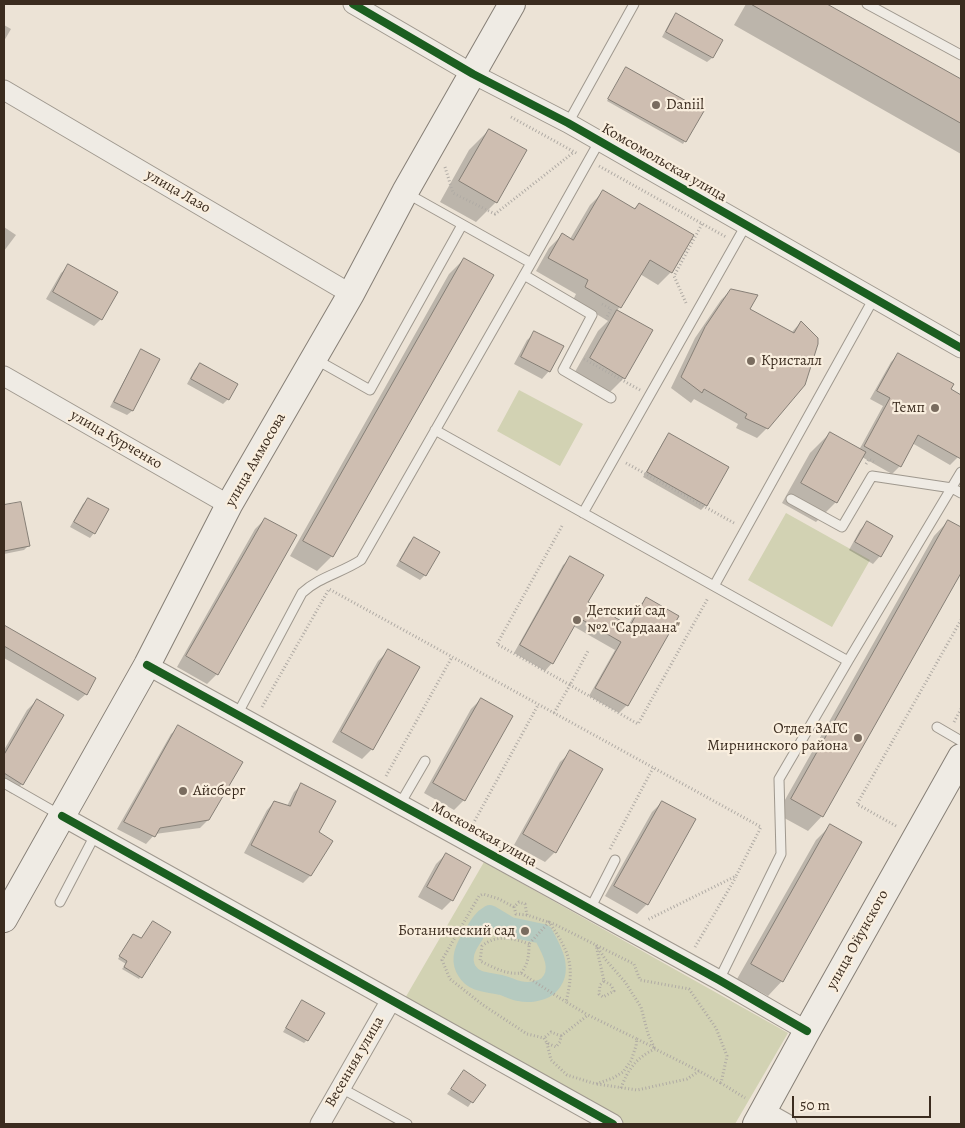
<!DOCTYPE html>
<html>
<head>
<meta charset="utf-8">
<style>
  body { margin:0 }
  #map { position:relative; width:965px; height:1128px; overflow:hidden; background:#ece3d6; font-family:Alegreya,serif }
  canvas { display:block }
  .frame { position:absolute; inset:0; border:5px solid #3b2c1f; pointer-events:none }
  .scale { position:absolute; left:792px; top:1096px; width:139px; height:22px; box-sizing:border-box; border:2px solid #3b2c1f; border-top:0; padding-left:6px; font-size:15px; line-height:18px; white-space:nowrap; color:#3b2c1f; -webkit-text-stroke:4px #f9eede; paint-order:stroke }
</style>
</head>
<body>
<div id="map">
<canvas width="965" height="1128"></canvas>
<div class="frame"></div>
<div class="scale">50 m</div>
</div>
<script>
const ctx = document.querySelector('canvas').getContext('2d');
ctx.lineJoin = 'round';
function fillPath(path, color) { ctx.fillStyle = color; ctx.fill(path, 'evenodd'); }
function strokePath(path, color, width, dash) { ctx.strokeStyle = color; ctx.lineWidth = width; ctx.lineCap = dash ? 'butt' : 'round'; ctx.setLineDash(dash || []); ctx.stroke(path); }
function drawText(font, color, halo, rows, align = 'center') {
  ctx.font = font + ' Alegreya,serif'; ctx.lineWidth = 4.5; ctx.setLineDash([]); ctx.textBaseline = 'middle'; ctx.strokeStyle = halo; ctx.fillStyle = color; for (const [text, x, y, turn = 0] of rows) {
    ctx.save(); ctx.translate(x, y); ctx.rotate((+turn || 0) * Math.PI / 180); ctx.textAlign = isNaN(turn) ? turn : align; if (halo) ctx.strokeText(text, 0, 0); ctx.fillText(text, 0, 0); ctx.restore();
  }
}
const green = new Path2D(`
  M 519,390 L 583,424 L 560,466 L 497,431 Z
  M 786,513 L 870,560 L 832,627 L 748,580 Z
  M 484,862 L 788,1033 L 735,1124 L 624,1124 L 404,1000 Z`);
const shadow = new Path2D(`
  M 746,4 L 825,4 L 961,81 L 961,154 L 734,25 Z
  M 676,15 L 722,41 L 712,58 L 707,62 L 662,37 L 671,20 Z
  M 4,25 L 11,29 L 4,41 Z
  M 624,71 L 702,111 L 683,144 L 607,101 Z
  M 489,130 L 496,202 L 476,222 L 440,202 L 469,150 Z
  M 603,192 L 633,210 L 639,204 L 671,272 L 658,285 L 640,274 L 617,311 L 624,378 L 604,398 L 571,379 L 598,331 L 608,321 L 573,300 L 576,294 L 536,271 L 549,248 L 562,235 L 570,239 L 590,205 Z
  M 4,227 L 16,235 L 4,251 Z
  M 464,259 L 332,556 L 317,571 L 290,556 L 449,274 Z
  M 69,266 L 101,319 L 94,326 L 46,299 L 61,273 Z
  M 731,290 L 748,309 L 791,333 L 801,322 L 767,428 L 757,438 L 736,428 L 738,424 L 694,399 L 691,403 L 671,388 L 695,338 L 721,300 Z
  M 535,333 L 549,371 L 542,379 L 514,364 L 527,340 Z
  M 142,351 L 158,359 L 132,411 L 127,415 L 110,407 L 137,356 Z
  M 899,354 L 961,396 L 961,451 L 958,457 L 950,465 L 912,443 L 900,466 L 892,474 L 862,457 L 836,502 L 816,522 L 782,503 L 810,453 L 830,433 L 859,450 L 883,406 L 870,399 L 891,362 Z
  M 200,364 L 228,399 L 223,404 L 187,384 L 195,369 Z
  M 669,434 L 706,505 L 701,510 L 643,477 L 665,439 Z
  M 88,499 L 94,533 L 90,538 L 70,527 L 83,504 Z
  M 20,503 L 29,545 L 24,550 L 4,554 L 4,507 Z
  M 265,519 L 217,674 L 207,684 L 177,667 L 255,529 Z
  M 948,521 L 961,529 L 961,570 L 822,816 L 808,831 L 777,814 L 934,536 Z
  M 867,523 L 880,556 L 873,564 L 849,550 L 860,530 Z
  M 414,538 L 425,575 L 420,580 L 396,566 L 409,543 Z
  M 571,558 L 587,603 L 628,626 L 639,606 L 646,599 L 677,616 L 627,705 L 619,713 L 589,696 L 615,650 L 573,626 L 552,663 L 545,671 L 514,653 L 563,565 Z
  M 4,626 L 94,679 L 86,694 L 78,701 L 4,658 Z
  M 388,651 L 372,749 L 362,759 L 332,742 L 378,661 Z
  M 481,699 L 464,800 L 454,810 L 424,793 L 471,709 Z
  M 37,700 L 22,784 L 12,794 L 4,789 L 4,750 L 27,710 Z
  M 179,727 L 208,820 L 200,828 L 155,834 L 146,844 L 117,829 L 171,734 Z
  M 571,752 L 555,852 L 545,862 L 514,845 L 560,762 Z
  M 301,785 L 317,832 L 331,842 L 310,876 L 303,883 L 244,853 L 267,810 L 274,802 L 287,806 L 294,792 Z
  M 662,802 L 647,904 L 637,914 L 605,896 L 652,812 Z
  M 830,826 L 782,981 L 768,996 L 737,979 L 816,840 Z
  M 446,854 L 452,900 L 442,910 L 418,897 L 436,864 Z
  M 153,922 L 169,933 L 139,979 L 122,969 L 126,964 L 118,959 L 131,937 L 133,935 L 141,940 Z
  M 302,1001 L 307,1040 L 304,1043 L 283,1032 Z
  M 464,1072 L 484,1085 L 468,1107 L 447,1094 Z`);
const canal = new Path2D(`
  M 490,915 L 510,927 L 543,934 C 552,950 564,971 548,986 C 540,992 528,993 519,991 C 512,990 507,986 501,985 C 488,982 474,983 467,971 C 460,960 465,948 471,939 C 477,930 481,920 490,915 Z`);
const building = new Path2D(`
  M 751,4 L 827,4 L 961,79 L 961,123 Z
  M 676,13 L 723,40 L 713,58 L 666,32 Z
  M 626,67 L 704,111 L 686,142 L 608,99 Z
  M 489,129 L 527,150 L 497,203 L 459,181 Z
  M 603,190 L 635,209 L 639,203 L 694,235 L 672,273 L 650,260 L 621,308 L 585,287 L 588,280 L 548,258 L 562,233 L 573,240 Z
  M 464,258 L 494,275 L 333,557 L 303,541 Z
  M 68,264 L 118,292 L 102,320 L 53,292 Z
  M 731,289 L 758,295 L 750,309 L 794,333 L 801,321 L 818,338 L 818,344 L 805,385 L 768,429 L 745,418 L 747,414 L 704,389 L 702,393 L 681,377 L 705,327 Z
  M 617,310 L 653,330 L 625,379 L 590,358 Z
  M 534,331 L 564,346 L 550,372 L 521,357 Z
  M 141,349 L 160,359 L 133,411 L 114,402 Z
  M 898,353 L 954,384 L 951,389 L 961,395 L 961,459 L 918,435 L 901,467 L 864,446 L 890,398 L 877,391 Z
  M 200,363 L 238,384 L 229,400 L 191,379 Z
  M 830,432 L 866,452 L 837,503 L 801,483 Z
  M 669,433 L 729,467 L 707,506 L 647,472 Z
  M 88,498 L 109,509 L 95,534 L 74,522 Z
  M 21,502 L 30,546 L 4,551 L 4,505 Z
  M 265,518 L 297,535 L 218,675 L 186,656 Z
  M 948,520 L 961,527 L 961,573 L 823,817 L 791,799 Z
  M 867,521 L 893,536 L 881,557 L 855,542 Z
  M 414,537 L 440,552 L 426,576 L 400,561 Z
  M 570,556 L 604,575 L 588,602 L 630,626 L 646,597 L 679,616 L 628,706 L 595,688 L 621,642 L 579,618 L 553,664 L 520,645 Z
  M 4,625 L 96,678 L 87,695 L 4,646 Z
  M 388,649 L 420,667 L 373,750 L 341,732 Z
  M 481,698 L 513,716 L 465,801 L 433,783 Z
  M 37,699 L 64,715 L 23,785 L 4,773 L 4,755 Z
  M 178,725 L 243,762 L 209,820 L 160,828 L 155,837 L 124,822 Z
  M 570,750 L 603,769 L 556,853 L 523,834 Z
  M 301,783 L 336,801 L 319,832 L 333,841 L 311,876 L 251,845 L 274,801 L 290,806 Z
  M 662,801 L 696,819 L 648,905 L 614,886 Z
  M 830,824 L 862,842 L 783,982 L 751,964 Z
  M 446,853 L 471,867 L 453,901 L 427,887 Z
  M 153,921 L 171,932 L 142,978 L 124,967 L 127,961 L 119,956 L 133,934 L 141,938 Z
  M 302,1000 L 325,1013 L 308,1041 L 286,1028 Z
  M 464,1070 L 486,1085 L 473,1103 L 451,1089 Z`);
const path = new Path2D(`
  M 511,117 L 578,154
  M 599,166 L 726,237
  M 445,167 L 453,193 L 495,214 L 574,152
  M 686,303 L 674,276 L 702,224
  M 602,304 L 611,309 L 606,319
  M 584,359 L 640,390
  M 626,463 L 734,523
  M 866,464 L 869,459 L 876,463
  M 562,526 L 497,644 L 570,685 L 588,651
  M 262,707 L 329,589 L 761,827 L 736,876 L 647,920
  M 554,713 L 570,685 L 638,724 L 708,598
  M 954,722 L 961,709
  M 386,776 L 452,657
  M 473,824 L 538,705
  M 896,826 L 857,804 L 961,620
  M 610,849 L 653,768
  M 514,907 L 499,899 L 483,894 L 479,896 L 442,960 L 450,979 L 483,1005 L 527,1034 L 544,1038 L 547,1043 L 556,1047 L 560,1042 L 561,1036 L 551,1032 L 544,1038
  M 527,915 L 516,914 L 514,907 L 519,902 L 525,904 L 527,915 L 554,924 L 634,964 L 640,980 L 689,989 L 716,1028 L 727,1056 L 721,1083 L 745,1098
  M 529,944 C 513,938 496,934 482,946 L 480,961 C 493,967 506,975 521,973 L 566,1002
  M 695,947 L 736,877
  M 521,973 C 528,964 529,956 529,944 L 549,922 C 570,953 575,965 566,1002 L 588,1015
  M 604,981 L 611,985 L 614,991 L 603,997 L 599,994 L 600,985 L 604,981 L 596,945 L 605,959 L 625,982 L 641,1007 L 648,1034 L 655,1049
  M 637,1039 L 655,1048
  M 547,1043 L 551,1060 L 567,1075 L 596,1084 L 613,1078 L 623,1072 L 631,1061 L 636,1046 L 637,1039 L 588,1015 L 561,1036
  M 597,1084 L 637,1090 L 687,1079 L 699,1071 L 721,1083
  M 621,1088 C 628,1069 637,1057 655,1049 L 699,1071`);
const service = new Path2D(`
  M 867,4 L 961,55
  M 568,123 L 634,4
  M 531,263 L 599,142
  M 524,275 L 592,315 L 563,370 L 611,398
  M 315,359 L 370,390 L 462,225
  M 435,430 L 848,661 L 779,779 L 781,854 L 719,980
  M 791,499 L 842,527 L 872,476 L 952,488 L 961,493
  M 583,513 L 746,225
  M 714,586 L 874,298
  M 848,661 L 961,472
  M 237,715 L 302,593 C 319,577 341,573 361,560 L 531,263 L 408,194
  M 937,727 L 961,741
  M 4,783 L 60,815
  M 400,804 L 425,761
  M 60,902 L 95,835
  M 590,909 L 615,860
  M 341,1088 L 407,1124`);
const minor = new Path2D(`
  M 353,4 L 473,74 L 568,123 L 961,348
  M 4,90 L 351,294
  M 4,376 L 229,505
  M 147,665 L 719,980 L 807,1031
  M 62,816 L 613,1124
  M 764,1111 L 787,1124
  M 320,1124 L 391,1000`);
const secondary = new Path2D(`
  M 4,919 L 147,665 L 229,505 L 351,294 L 405,192 L 512,4
  M 756,1124 L 807,1031 L 961,757`);
const cycleway = new Path2D(`
  M 353,4 L 473,74 L 568,123 L 961,348
  M 147,665 L 719,980 L 807,1031
  M 62,816 L 613,1124`);
const markers = [
  [656,105,5,"#796c5f"],
  [751,361,5,"#796c5f"],
  [935,408,5,"#796c5f"],
  [577,620,5,"#796c5f"],
  [858,738,5,"#796c5f"],
  [183,791,5,"#796c5f"],
  [525,931,5,"#796c5f"]
];
const poiNames = [
  ["Daniil",666,105],
  ["Кристалл",761,361],
  ["Темп",925,408,"right"],
  ["Детский сад",587,611],
  ["№2 \"Сардаана\"",587,628],
  ["Отдел ЗАГС",848,729,"right"],
  ["Мирнинского района",848,746,"right"],
  ["Айсберг",193,791],
  ["Ботанический сад",515,931,"right"]
];
const streetNames = [
  ["Комсомольская улица",664,163,30],
  ["улица Лазо",178,192,30],
  ["улица Курченко",116,440,30],
  ["улица Аммосова",256,460,-60],
  ["Московская улица",484,835,29],
  ["улица Ойунского",858,940,-61],
  ["Весенняя улица",355,1062,-60]
];
fillPath(green, '#d2d2b3');
fillPath(shadow, '#0003');
strokePath(canal, '#b5cac0', 20);
fillPath(building, '#cebeb1');
strokePath(building, '#867f76', 1);
strokePath(service, '#9f988e', 11);
strokePath(minor, '#9f988e', 21);
strokePath(secondary, '#867f76', 28);
strokePath(path, '#afaaa4', 3, [1, 2.5]);
strokePath(service, '#efebe4', 9);
strokePath(minor, '#efebe4', 19);
strokePath(secondary, '#efebe4', 26);
strokePath(cycleway, '#1b5e20', 8);
for (const [x, y, r, color] of markers) { const dot = new Path2D(); dot.arc(x, y, r, 0, 2 * Math.PI); ctx.fillStyle = color; ctx.fill(dot); strokePath(dot, '#f9eede', 2); }
drawText('15px', '#3b2c1f', '#f9eede', poiNames, 'left');
drawText('15px', '#3b2c1f', '#f9eede', streetNames);
</script>
</body>
</html>
